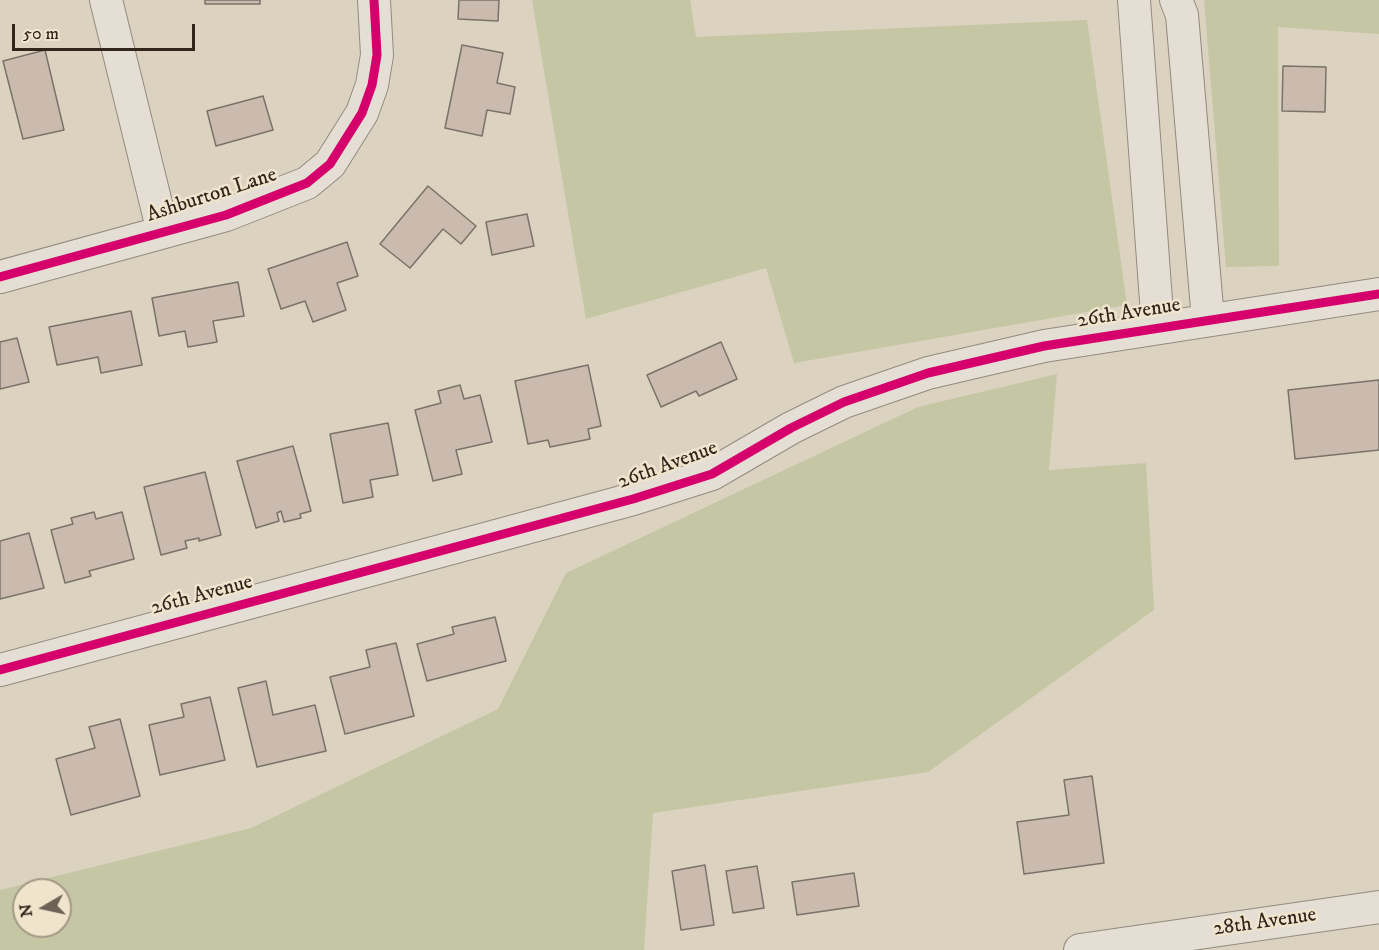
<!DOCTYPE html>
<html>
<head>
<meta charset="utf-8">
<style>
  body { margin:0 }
  #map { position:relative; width:1379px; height:950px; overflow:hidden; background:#dbd2bf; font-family:"IM FELL DW Pica",serif }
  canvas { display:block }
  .north { position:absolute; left:12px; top:878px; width:60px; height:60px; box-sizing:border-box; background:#f0e4cd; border:2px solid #a49886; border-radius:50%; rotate:261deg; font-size:16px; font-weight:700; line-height:24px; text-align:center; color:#31251c }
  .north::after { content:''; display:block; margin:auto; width:21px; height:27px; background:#6c6255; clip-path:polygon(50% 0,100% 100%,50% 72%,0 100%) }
  .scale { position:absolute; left:12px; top:24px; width:183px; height:27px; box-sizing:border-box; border:3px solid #31251c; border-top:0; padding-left:8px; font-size:18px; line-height:21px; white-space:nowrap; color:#31251c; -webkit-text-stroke:4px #f0e4cd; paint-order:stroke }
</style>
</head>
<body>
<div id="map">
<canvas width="1379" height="950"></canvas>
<div class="north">N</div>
<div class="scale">50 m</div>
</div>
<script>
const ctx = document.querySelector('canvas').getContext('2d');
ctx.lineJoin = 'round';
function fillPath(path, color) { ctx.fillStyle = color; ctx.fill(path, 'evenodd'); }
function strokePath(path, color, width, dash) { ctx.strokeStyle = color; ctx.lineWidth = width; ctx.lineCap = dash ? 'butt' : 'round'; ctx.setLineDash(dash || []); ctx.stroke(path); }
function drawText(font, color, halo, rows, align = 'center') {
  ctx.font = font + ' "IM FELL DW Pica",serif'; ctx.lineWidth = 5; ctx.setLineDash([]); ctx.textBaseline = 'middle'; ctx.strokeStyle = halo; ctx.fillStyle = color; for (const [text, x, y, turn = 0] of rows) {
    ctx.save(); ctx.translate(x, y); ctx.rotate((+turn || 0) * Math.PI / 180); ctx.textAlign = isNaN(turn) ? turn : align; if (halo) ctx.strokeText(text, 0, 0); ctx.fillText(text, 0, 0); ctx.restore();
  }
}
const green = new Path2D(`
  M 532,0 L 690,0 L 696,37 L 1087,20 L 1127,305 L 794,363 L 766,268 L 586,319 Z
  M 1204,0 L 1379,0 L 1379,34 L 1278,27 L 1279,266 L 1226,267 Z
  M 1057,374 L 1049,470 L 1146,463 L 1154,610 L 928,772 L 653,813 L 644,950 L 0,950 L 0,890 L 251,828 L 498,709 L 566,573 L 918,407 ZM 24,890 L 60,890 L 60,926 L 24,926 Z`);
const building = new Path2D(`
  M 205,0 L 260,0 L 260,4 L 205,4 Z
  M 459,0 L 499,0 L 498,21 L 458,19 Z
  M 462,45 L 503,53 L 497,83 L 515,87 L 510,114 L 487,110 L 482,136 L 445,128 Z
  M 45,50 L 64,130 L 23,139 L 3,61 Z
  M 1283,66 L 1326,67 L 1325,112 L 1282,111 Z
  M 263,96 L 273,130 L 216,146 L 207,111 Z
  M 428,186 L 476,226 L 461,244 L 443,229 L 410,268 L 380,244 Z
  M 527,214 L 534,246 L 492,255 L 486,222 Z
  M 347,242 L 358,276 L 337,283 L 346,310 L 313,322 L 305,301 L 281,309 L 268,269 Z
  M 238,282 L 244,316 L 213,321 L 217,342 L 188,347 L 185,331 L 159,336 L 152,298 Z
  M 131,311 L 142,365 L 101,373 L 98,357 L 57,365 L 49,327 Z
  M 17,338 L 29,382 L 0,389 L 0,342 Z
  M 721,342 L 737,379 L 699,396 L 696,391 L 661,407 L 647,375 Z
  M 588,365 L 601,426 L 588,429 L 590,439 L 550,447 L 548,440 L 528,444 L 515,381 Z
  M 1379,380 L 1379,450 L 1295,459 L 1288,390 Z
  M 460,385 L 464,399 L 480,395 L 492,442 L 456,450 L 462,474 L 433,481 L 415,410 L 441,403 L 438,391 Z
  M 388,423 L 398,475 L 370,480 L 373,497 L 343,503 L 330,434 Z
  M 293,446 L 311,511 L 300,514 L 301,518 L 284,522 L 281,511 L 277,513 L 279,521 L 256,528 L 237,461 Z
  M 205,472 L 221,535 L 199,541 L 199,538 L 185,541 L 187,548 L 161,555 L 144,487 Z
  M 94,512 L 96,519 L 122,512 L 134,559 L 89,571 L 91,576 L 65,583 L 51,530 L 73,524 L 71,518 Z
  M 29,533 L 44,588 L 0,599 L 0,541 Z
  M 495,617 L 506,661 L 427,681 L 417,644 L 454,634 L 452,627 Z
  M 396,643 L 414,716 L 345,734 L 330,677 L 370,667 L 366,650 Z
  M 266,681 L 273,715 L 315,705 L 326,751 L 257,767 L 238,688 Z
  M 210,697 L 225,760 L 160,775 L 149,725 L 184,717 L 181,704 Z
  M 120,719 L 140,796 L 71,815 L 56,759 L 95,748 L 89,727 Z
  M 1092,776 L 1104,863 L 1024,874 L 1017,822 L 1069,815 L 1064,780 Z
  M 705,865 L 714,925 L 681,930 L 672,871 Z
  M 757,866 L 764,908 L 733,913 L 726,871 Z
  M 854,873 L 859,906 L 797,915 L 792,882 Z`);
const minor = new Path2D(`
  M 106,0 L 163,232
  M 1134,0 L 1158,328
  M 1176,0 L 1182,15 L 1208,320
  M 0,277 L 226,215 L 307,183 L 330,164 L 362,113 L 372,85 L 377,55 L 374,0
  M 0,670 L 633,499 L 712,474 L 791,428 L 844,402 L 928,373 L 1044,346 L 1379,294
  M 1080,950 L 1379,907`);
const cycleway = new Path2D(`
  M 0,277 L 226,215 L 307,183 L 330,164 L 362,113 L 372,85 L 377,55 L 374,0
  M 0,670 L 633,499 L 712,474 L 791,428 L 844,402 L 928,373 L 1044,346 L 1379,294`);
const streetNames = [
  ["Ashburton Lane",212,196,-18],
  ["26th Avenue",1129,314,-9],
  ["26th Avenue",668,466,-20],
  ["26th Avenue",202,596,-15],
  ["28th Avenue",1265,923,-8]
];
fillPath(green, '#c5c7a4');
fillPath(building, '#cabbae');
strokePath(building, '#7a7369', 1.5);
strokePath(minor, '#928b7f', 34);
strokePath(minor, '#e4ded4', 32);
strokePath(cycleway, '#d6006c', 9);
drawText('21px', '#31251c', '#f0e4cd', streetNames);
</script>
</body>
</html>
